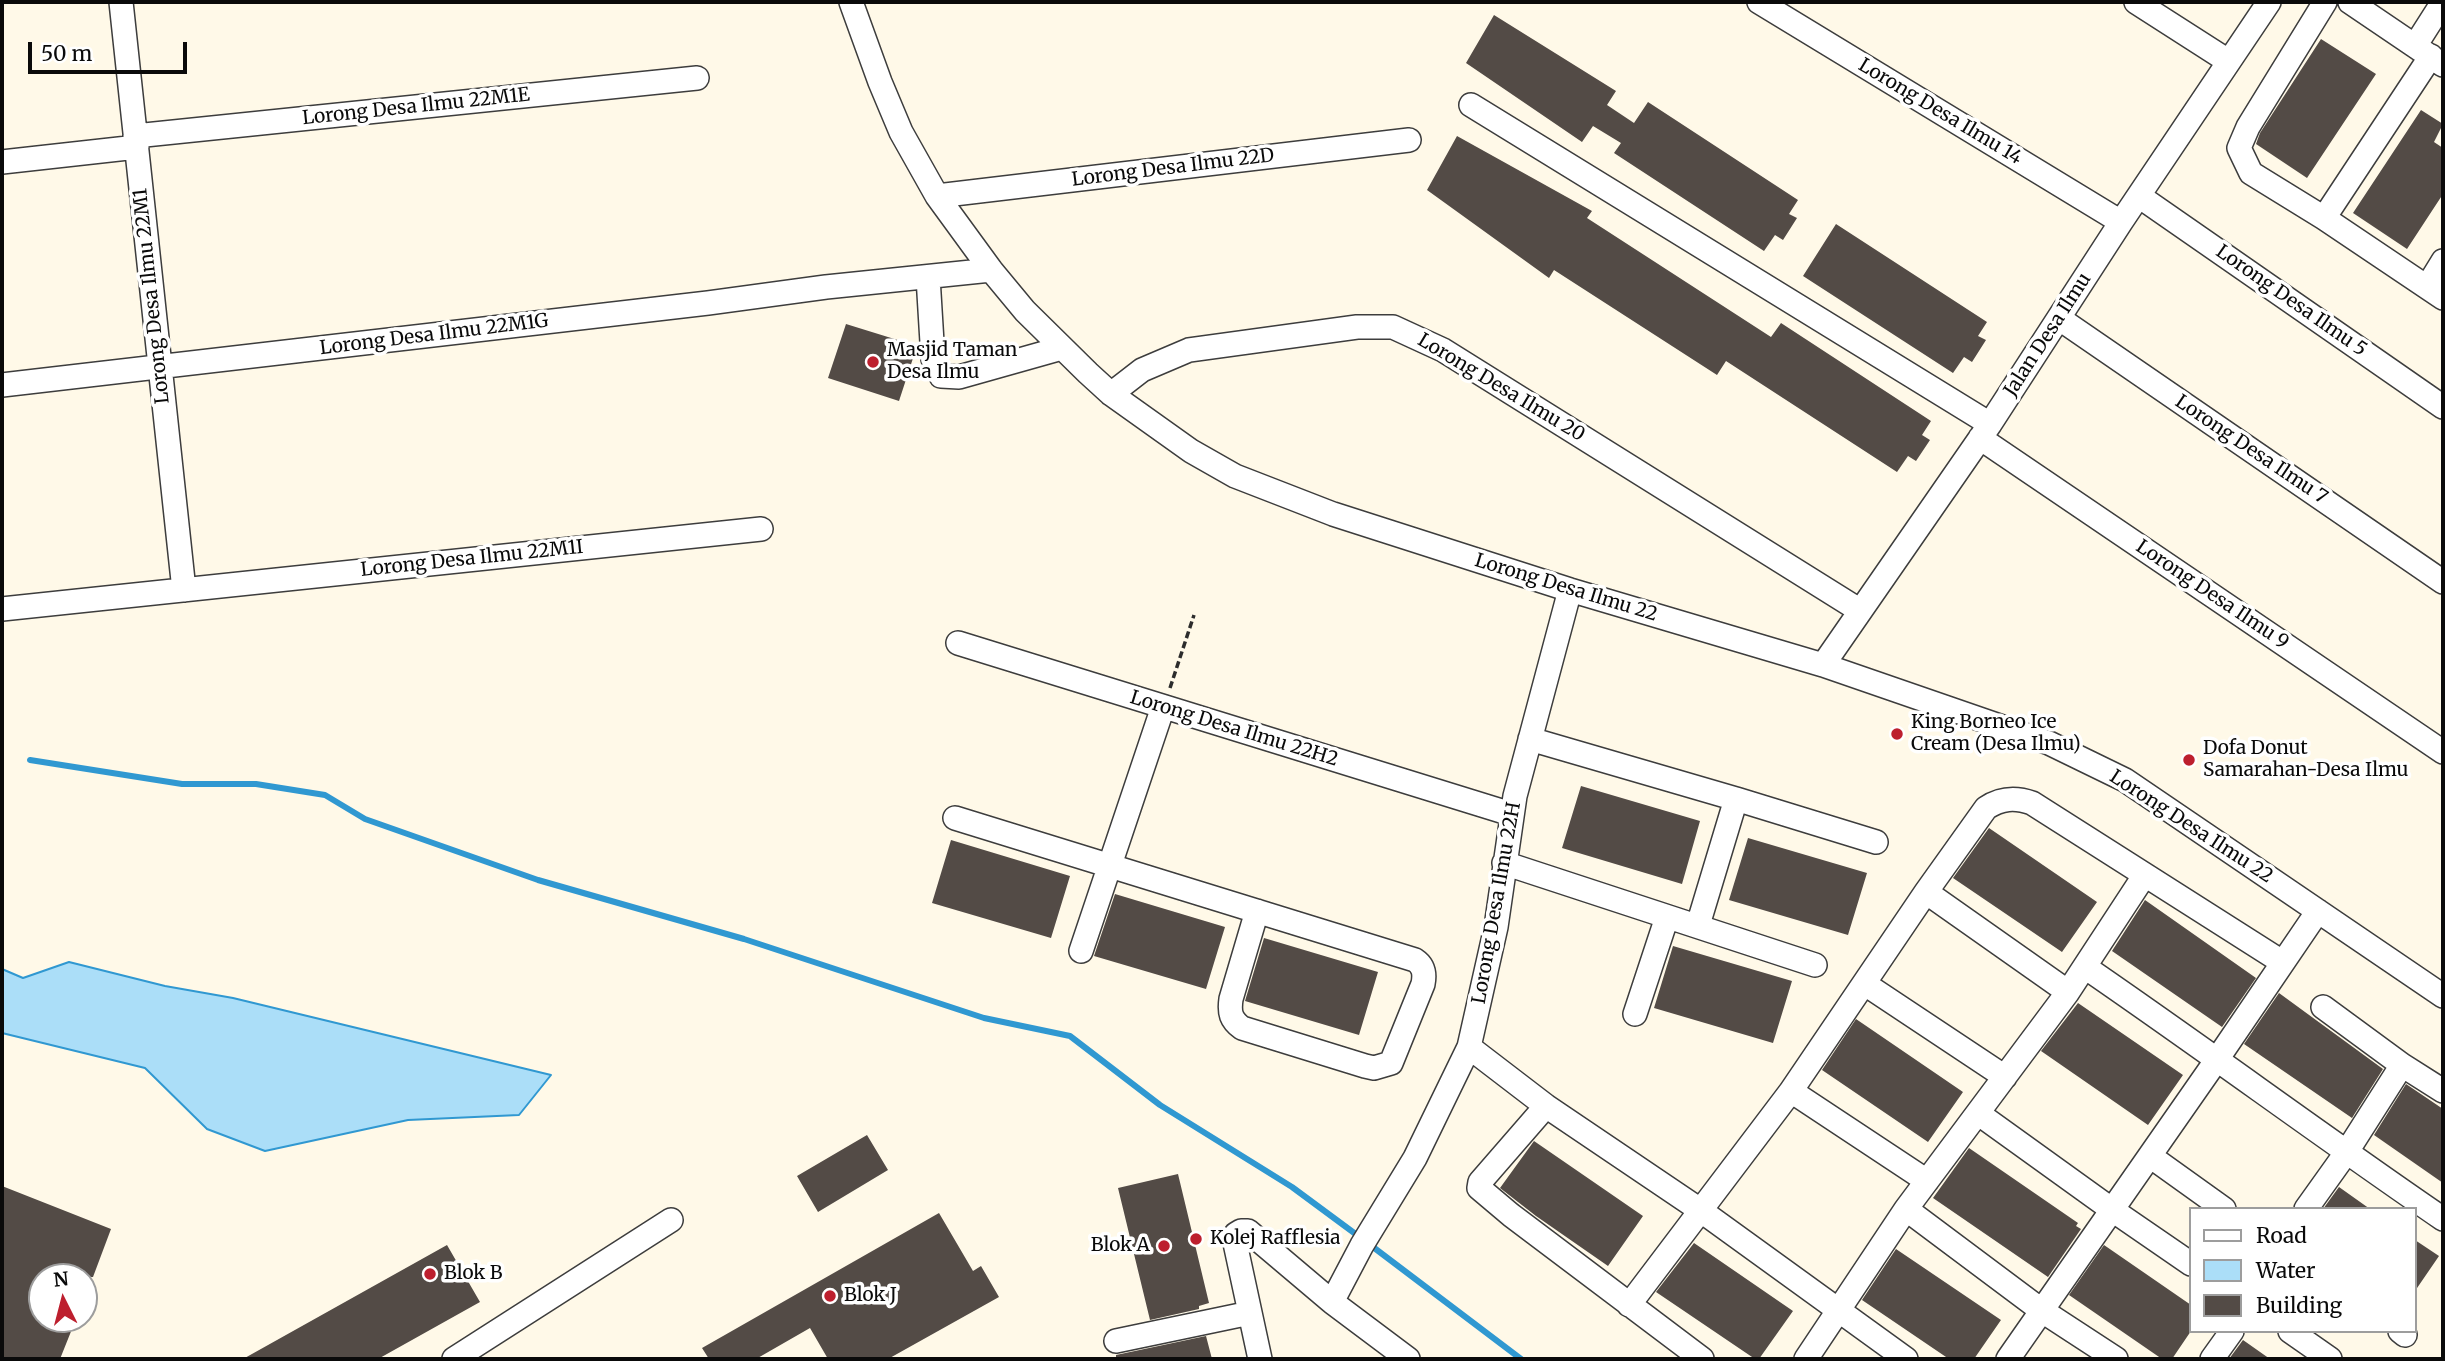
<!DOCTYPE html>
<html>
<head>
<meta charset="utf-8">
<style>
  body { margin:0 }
  #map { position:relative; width:2445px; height:1361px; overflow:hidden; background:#fff9e8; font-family:Merriweather,serif }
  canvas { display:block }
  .frame { position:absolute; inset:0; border:4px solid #0a0a0a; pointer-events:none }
  .legend { position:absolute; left:2189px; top:1207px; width:228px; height:126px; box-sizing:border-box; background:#fff; border:2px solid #9d9d9d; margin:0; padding:9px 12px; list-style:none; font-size:21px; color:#0a0a0a }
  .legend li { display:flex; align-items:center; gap:14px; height:35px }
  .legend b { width:35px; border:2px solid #9d9d9d }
  .north { position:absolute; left:28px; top:1263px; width:70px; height:70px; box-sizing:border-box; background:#fff; border:2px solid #9d9d9d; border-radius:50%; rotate:354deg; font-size:19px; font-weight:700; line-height:28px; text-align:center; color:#0a0a0a }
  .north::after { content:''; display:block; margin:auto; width:24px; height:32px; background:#bd1f2e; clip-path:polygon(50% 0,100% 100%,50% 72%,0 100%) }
  .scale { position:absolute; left:28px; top:42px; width:159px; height:32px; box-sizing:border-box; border:4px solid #0a0a0a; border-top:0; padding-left:9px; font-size:21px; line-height:24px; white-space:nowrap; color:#0a0a0a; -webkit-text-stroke:5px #fff; paint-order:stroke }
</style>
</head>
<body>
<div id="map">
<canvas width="2445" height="1361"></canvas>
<div class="frame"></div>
<ul class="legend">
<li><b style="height:9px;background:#fff"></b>Road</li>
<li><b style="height:19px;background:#abdef8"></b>Water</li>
<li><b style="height:19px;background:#534b46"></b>Building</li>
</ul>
<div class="north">N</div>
<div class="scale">50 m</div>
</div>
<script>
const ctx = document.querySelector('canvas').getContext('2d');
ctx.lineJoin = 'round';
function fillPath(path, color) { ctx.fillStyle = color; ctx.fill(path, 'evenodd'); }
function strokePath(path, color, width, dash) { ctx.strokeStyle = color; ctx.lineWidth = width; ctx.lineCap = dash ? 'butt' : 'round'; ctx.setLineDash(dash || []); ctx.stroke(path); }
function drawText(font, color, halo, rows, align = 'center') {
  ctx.font = font + ' Merriweather,serif'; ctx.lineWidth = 7; ctx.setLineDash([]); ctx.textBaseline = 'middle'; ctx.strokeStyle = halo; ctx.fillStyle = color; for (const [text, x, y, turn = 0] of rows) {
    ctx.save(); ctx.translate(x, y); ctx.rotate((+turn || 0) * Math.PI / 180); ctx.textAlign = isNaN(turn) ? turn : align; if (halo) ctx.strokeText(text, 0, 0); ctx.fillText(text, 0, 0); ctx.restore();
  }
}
const water = new Path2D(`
  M 69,962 L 165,986 L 233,998 L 551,1075 L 519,1115 L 408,1120 L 265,1151 L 207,1129 L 145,1068 L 2,1033 L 2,969 L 23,978 Z`);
const stream = new Path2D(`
  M 30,760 L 182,784 L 256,784 L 325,795 L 365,819 L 538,880 L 744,939 L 984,1018 L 1070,1036 L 1160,1105 L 1292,1187 L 1361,1238
  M 1369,1244 L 1521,1359`);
const building = new Path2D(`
  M 1494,15 L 1616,91 L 1607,105 L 1634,123 L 1648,102 L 1798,200 L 1789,214 L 1797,218 L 1783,240 L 1775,235 L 1764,251 L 1614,153 L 1621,143 L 1593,126 L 1582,142 L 1466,63 Z
  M 2321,39 L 2376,74 L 2307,178 L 2256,144 L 2260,133 Z
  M 2421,110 L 2443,124 L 2434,142 L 2443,148 L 2443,194 L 2407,249 L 2353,213 Z
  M 1457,136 L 1592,211 L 1587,218 L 1771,337 L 1781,323 L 1931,421 L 1922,435 L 1930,440 L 1916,461 L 1908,456 L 1897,472 L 1726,361 L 1717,375 L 1554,270 L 1549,278 L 1427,190 Z
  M 1836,224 L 1987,322 L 1978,336 L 1986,340 L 1972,362 L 1964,357 L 1953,373 L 1803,276 Z
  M 846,324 L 917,346 L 899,401 L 828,378 Z
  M 1581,786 L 1700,821 L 1682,884 L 1562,848 Z
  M 1989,828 L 2097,902 L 2062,952 L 1953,878 Z
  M 1748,838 L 1867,873 L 1848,935 L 1729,900 Z
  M 951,840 L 1070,876 L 1051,938 L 932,903 Z
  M 1115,894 L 1225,927 L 1206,989 L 1094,956 Z
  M 2145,900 L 2256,978 L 2222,1027 L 2112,951 Z
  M 1264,938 L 1378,972 L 1359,1035 L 1245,1001 Z
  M 1673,946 L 1792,981 L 1773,1043 L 1654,1008 Z
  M 2279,993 L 2383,1069 L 2352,1118 L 2244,1044 Z
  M 2078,1003 L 2183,1075 L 2148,1125 L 2041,1051 Z
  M 1856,1019 L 1963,1092 L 1928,1142 L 1822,1070 Z
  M 2406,1084 L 2443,1109 L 2443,1183 L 2374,1135 Z
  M 867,1135 L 888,1170 L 818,1212 L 797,1176 Z
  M 1534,1141 L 1643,1216 L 1608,1266 L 1536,1216 L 1500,1188 Z
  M 1969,1148 L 2078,1223 L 2076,1226 L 2081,1229 L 2048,1277 L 1933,1198 Z
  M 1178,1174 L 1209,1303 L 1199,1306 L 1199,1309 L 1150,1320 L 1118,1188 Z
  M 2,1186 L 111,1229 L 93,1277 L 42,1277 L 42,1319 L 76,1319 L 60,1359 L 2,1359 Z
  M 2339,1187 L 2370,1209 L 2323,1209 Z
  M 939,1213 L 973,1271 L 981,1266 L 999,1297 L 888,1359 L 828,1359 L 810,1328 L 756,1359 L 709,1359 L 702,1348 Z
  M 2415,1240 L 2439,1256 L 2415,1291 Z
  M 1694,1243 L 1793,1311 L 1759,1359 L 1755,1359 L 1656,1292 Z
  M 447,1245 L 480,1302 L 378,1359 L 243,1359 Z
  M 2104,1245 L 2191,1305 L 2191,1331 L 2172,1359 L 2162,1359 L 2069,1295 Z
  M 1896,1249 L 2001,1320 L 1974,1359 L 1949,1359 L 1862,1300 Z
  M 1206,1336 L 1212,1359 L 1116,1359 L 1116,1355 Z
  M 2243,1340 L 2270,1359 L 2229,1359 Z`);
const path = new Path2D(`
  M 1170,688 L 1194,615`);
const minor = new Path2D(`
  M 121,2 L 184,590
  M 851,2 L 880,82 L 901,132 L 937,196 L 991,270 L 1025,311 L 1088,373 L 1111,394 L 1191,451 L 1235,476 L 1333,514 L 1570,590 L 1823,665 L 2049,743 L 2125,780 L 2443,996
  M 1759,2 L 2121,222
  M 2136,2 L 2228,61
  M 2325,2 L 2248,127 L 2239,148 L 2251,173 L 2324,218 L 2443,298
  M 2350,2 L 2443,65
  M 2415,46 L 2443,2
  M 1471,105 L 1990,424
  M 135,136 L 697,78
  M 2,162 L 137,147
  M 937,196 L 1409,140
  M 2139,196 L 2443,407
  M 2324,218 L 2431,56
  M 928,277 L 933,359 L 941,376 L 959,377 L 1062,348
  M 2427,287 L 2443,261
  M 2060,319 L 2443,582
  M 2,385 L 708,303 L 826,287 L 991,270
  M 1111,394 L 1142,370 L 1189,350 L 1357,327 L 1393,327 L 1443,350 L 1859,610
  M 1980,438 L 2443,752
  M 2,609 L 761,529
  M 958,643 L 1511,814
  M 1823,665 L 1990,424 L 2121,222 L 2269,2
  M 1530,739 L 1736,799
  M 955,818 L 1415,960 C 1424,966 1425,974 1423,984 L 1391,1063 L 1374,1068 L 1365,1066 L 1242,1028 C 1231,1020 1229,1013 1231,999 L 1257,911
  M 1504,863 L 1815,965
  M 1926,892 L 2068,992
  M 1698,925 L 1736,799 L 1876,842
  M 1081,951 L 1163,707
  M 2085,967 C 2206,1050 2323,1137 2443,1219
  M 1865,984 L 2005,1077
  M 2323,1007 L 2402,1065
  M 1635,1014 L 1667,917
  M 1469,1047 L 1546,1106 L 1700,1210 L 1906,1359
  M 1791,1091 L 1927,1181
  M 1546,1106 L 1480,1182 L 1479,1188 L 1511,1215 L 1702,1359
  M 1979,1114 L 2111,1209 L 2191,1264
  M 2150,1156 L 2224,1209
  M 1906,1209 L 2068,992 L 2144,876
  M 2306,1209 L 2346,1153 L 2402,1065 L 2443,1091
  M 1629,1305 L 1791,1091 L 1926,892 L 1986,808 C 2001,798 2015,797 2032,803 L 2282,962
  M 2290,1331 L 2330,1359
  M 2400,1331 L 2405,1335
  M 1116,1341 L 1250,1313
  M 454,1359 L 671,1220
  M 1260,1359 L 1235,1243 L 1236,1234 L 1241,1231 L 1248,1231 L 1332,1302
  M 1408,1359 L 1332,1302 L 1362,1245 L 1415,1158 L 1469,1047 L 1496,927 L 1515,796 L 1570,590
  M 1806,1359 L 1906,1209 L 2041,1310 L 2116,1359
  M 2008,1359 L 2218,1058 L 2318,911
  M 2212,1359 L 2232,1331`);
const markers = [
  [873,362,7,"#bd1f2e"],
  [1897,734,7,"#bd1f2e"],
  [2189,760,7,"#bd1f2e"],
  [1196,1239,7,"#bd1f2e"],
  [1164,1246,7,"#bd1f2e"],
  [430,1274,7,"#bd1f2e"],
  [830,1296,7,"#bd1f2e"]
];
const streetNames = [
  ["Lorong Desa Ilmu 22M1E",416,107,-6],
  ["Lorong Desa Ilmu 14",1940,112,31],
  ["Lorong Desa Ilmu 22D",1173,168,-7],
  ["Lorong Desa Ilmu 22M1",152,296,-96],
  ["Lorong Desa Ilmu 5",2291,301,35],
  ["Lorong Desa Ilmu 22M1G",434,335,-7],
  ["Jalan Desa Ilmu",2048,335,-57],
  ["Lorong Desa Ilmu 20",1501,388,31],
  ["Lorong Desa Ilmu 7",2251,450,34],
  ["Lorong Desa Ilmu 22M1I",472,559,-6],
  ["Lorong Desa Ilmu 22",1566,588,17],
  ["Lorong Desa Ilmu 9",2212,595,34],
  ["Lorong Desa Ilmu 22H2",1234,729,17],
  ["Lorong Desa Ilmu 22",2191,827,33],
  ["Lorong Desa Ilmu 22H",1497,903,-80]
];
const poiNames = [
  ["Masjid Taman",887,351],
  ["Desa Ilmu",887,373],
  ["King Borneo Ice",1911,723],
  ["Cream (Desa Ilmu)",1911,745],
  ["Dofa Donut",2203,749],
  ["Samarahan-Desa Ilmu",2203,771],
  ["Kolej Rafflesia",1210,1239],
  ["Blok A",1150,1246,"right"],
  ["Blok B",444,1274],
  ["Blok J",844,1296]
];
fillPath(water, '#abdef8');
strokePath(water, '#3098d1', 2);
strokePath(stream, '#3098d1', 6);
fillPath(building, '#534b46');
strokePath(minor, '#3d3d3d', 26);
strokePath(path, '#2c2c2c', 3.5, [7, 3.5]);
strokePath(minor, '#fff', 23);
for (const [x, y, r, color] of markers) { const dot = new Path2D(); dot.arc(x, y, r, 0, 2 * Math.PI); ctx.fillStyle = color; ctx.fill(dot); strokePath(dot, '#fff', 2.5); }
drawText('19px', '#0a0a0a', '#fff', streetNames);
drawText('19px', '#0a0a0a', '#fff', poiNames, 'left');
</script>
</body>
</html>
